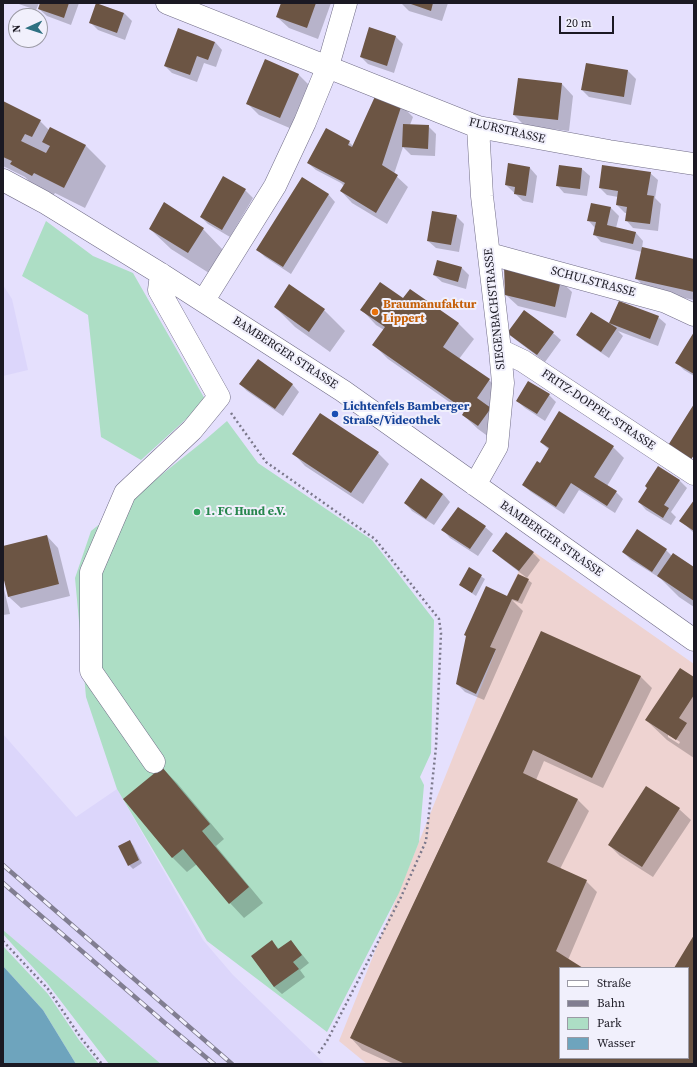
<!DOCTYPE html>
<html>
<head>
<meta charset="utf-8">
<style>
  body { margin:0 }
  #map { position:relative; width:697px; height:1067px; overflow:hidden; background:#e5e0fd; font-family:"Source Serif 4",serif }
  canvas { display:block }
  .frame { position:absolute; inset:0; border:4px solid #1b1923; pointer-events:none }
  .legend { position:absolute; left:559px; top:967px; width:130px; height:92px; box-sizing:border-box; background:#f1f0fc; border:1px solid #9b9aa5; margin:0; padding:5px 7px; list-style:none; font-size:12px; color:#1b1923 }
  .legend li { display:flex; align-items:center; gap:8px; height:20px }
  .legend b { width:20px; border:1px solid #9b9aa5 }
  .north { position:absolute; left:8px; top:8px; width:40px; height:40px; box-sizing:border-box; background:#f1f0fc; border:1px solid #9b9aa5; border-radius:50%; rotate:267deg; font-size:11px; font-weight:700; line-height:16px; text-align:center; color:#1b1923 }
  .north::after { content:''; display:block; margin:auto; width:14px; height:18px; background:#2e7182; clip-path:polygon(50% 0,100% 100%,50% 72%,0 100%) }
  .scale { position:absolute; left:559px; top:16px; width:55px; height:18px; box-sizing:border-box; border:2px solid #1b1923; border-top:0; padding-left:5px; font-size:12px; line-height:14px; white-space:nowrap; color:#1b1923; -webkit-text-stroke:3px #f1f0fc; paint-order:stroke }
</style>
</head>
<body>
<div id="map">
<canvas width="697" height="1067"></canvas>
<div class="frame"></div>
<ul class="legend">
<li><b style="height:5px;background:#fff"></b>Straße</li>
<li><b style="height:5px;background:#817e91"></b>Bahn</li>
<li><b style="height:11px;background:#addec5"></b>Park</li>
<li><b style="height:11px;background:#6ea4bd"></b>Wasser</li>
</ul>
<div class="north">N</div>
<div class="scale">20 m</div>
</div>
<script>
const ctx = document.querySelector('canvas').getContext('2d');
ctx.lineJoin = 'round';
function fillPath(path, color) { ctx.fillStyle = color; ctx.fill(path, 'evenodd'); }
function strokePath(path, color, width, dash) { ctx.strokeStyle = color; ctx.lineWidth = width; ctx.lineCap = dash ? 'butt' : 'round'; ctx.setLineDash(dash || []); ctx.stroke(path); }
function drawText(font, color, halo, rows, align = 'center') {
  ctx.font = font + ' "Source Serif 4",serif'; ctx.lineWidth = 4; ctx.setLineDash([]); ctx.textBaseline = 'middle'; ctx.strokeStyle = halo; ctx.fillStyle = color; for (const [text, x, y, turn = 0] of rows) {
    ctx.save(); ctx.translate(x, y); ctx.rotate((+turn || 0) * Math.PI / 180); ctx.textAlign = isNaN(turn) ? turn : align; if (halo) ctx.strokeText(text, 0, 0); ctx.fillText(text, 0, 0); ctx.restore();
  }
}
const built = new Path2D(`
  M 3,285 L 12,299 L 28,370 L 3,376 Z
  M 3,734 L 76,817 L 117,789 L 203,940 L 233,975 L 325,1064 L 161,1064 L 3,930 Z`);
const industrial = new Path2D(`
  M 534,552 L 694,664 L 694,1064 L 367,1064 L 339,1041 L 496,650 L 490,647 L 512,599 L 507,596 L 519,571 ZM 560,968 L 688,968 L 688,1058 L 560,1058 Z`);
const green = new Path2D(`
  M 46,221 L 93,256 L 133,273 L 206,401 L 141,460 L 101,437 L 88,315 L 22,276 Z
  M 227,421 L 258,463 L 372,540 L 434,620 L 431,753 L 420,777 L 424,785 L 419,842 L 399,893 L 327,1032 L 207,941 L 117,789 L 86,697 L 75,578 L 91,531 L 205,440 Z
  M 3,930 L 161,1064 L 109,1064 L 47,983 L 3,934 Z
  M 3,946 L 48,994 L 79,1040 L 99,1064 L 76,1064 L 43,1010 L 3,966 Z`);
const water = new Path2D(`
  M 3,966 L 43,1010 L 76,1064 L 3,1064 Z`);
const shadow = new Path2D(`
  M 16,3 L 39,3 L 36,10 Z
  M 41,3 L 79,3 L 71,25 L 47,16 L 39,9 Z
  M 282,3 L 331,3 L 318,39 L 289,28 L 277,17 Z
  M 401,3 L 448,3 L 442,21 L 409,11 Z
  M 97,4 L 124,13 L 132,21 L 125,40 L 98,30 L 90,22 Z
  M 370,29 L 396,37 L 403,44 L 394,73 L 368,64 L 361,57 Z
  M 215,42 L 222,50 L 216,67 L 204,63 L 197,82 L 172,73 L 165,66 Z
  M 586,64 L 628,71 L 636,79 L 631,105 L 589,97 L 582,90 Z
  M 298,74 L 310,86 L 292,129 L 259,115 L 247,103 Z
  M 519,79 L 562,84 L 573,96 L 569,131 L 525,126 L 514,115 Z
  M 3,102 L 40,121 L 49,130 L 86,146 L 106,166 L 85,208 L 55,193 L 53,196 L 32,184 L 25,177 L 3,166 Z
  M 401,105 L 413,117 L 410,125 L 428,126 L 436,134 L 435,156 L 411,155 L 403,147 L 394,174 L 408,187 L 387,224 L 352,203 L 341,191 L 344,186 L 341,183 L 316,170 L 308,163 L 349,142 L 353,146 Z
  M 509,165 L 530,168 L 537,176 L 533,203 L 523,201 L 506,185 Z
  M 560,166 L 582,169 L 590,176 L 587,196 L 564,193 L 557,185 Z
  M 650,173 L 658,180 L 655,198 L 661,204 L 658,231 L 633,228 L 626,220 L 627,213 L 625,213 L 617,205 L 618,197 L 607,195 L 600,188 Z
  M 245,190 L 253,198 L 230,237 L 208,224 L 201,217 Z
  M 328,194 L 335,202 L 291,274 L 265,257 L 258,250 Z
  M 592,204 L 611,208 L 619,216 L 616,228 L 636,233 L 643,241 L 642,248 L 694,260 L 694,300 L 647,290 L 636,278 L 642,252 L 601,242 L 594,234 L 595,228 L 588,220 Z
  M 456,216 L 464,224 L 459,252 L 436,248 L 428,241 Z
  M 150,229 L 203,229 L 223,250 L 209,273 L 171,249 Z
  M 462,268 L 469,275 L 466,289 L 442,282 L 434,275 Z
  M 561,281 L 572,292 L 566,318 L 518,306 L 506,295 Z
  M 290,286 L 324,310 L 345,331 L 330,352 L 295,327 L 275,307 Z
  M 410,290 L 459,324 L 474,339 L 459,359 L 489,380 L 504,395 L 493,440 L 478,429 L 463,415 L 465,413 L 388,359 L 374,345 L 384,330 L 376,325 L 362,310 L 403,299 Z
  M 619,302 L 658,317 L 666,324 L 658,346 L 618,331 L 623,336 L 609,358 L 585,342 L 577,335 L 609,325 Z
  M 508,333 L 553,333 L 561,340 L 545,362 L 516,340 Z
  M 694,334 L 694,376 L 684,370 L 677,363 Z
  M 240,384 L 292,384 L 299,392 L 283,416 L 247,391 Z
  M 549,395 L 556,402 L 545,421 L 525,408 L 517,401 Z
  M 541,442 L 613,447 L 624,458 L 607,486 L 616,492 L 623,499 L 615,513 L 579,490 L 564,514 L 531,492 L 523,485 L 540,464 L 549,450 Z
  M 378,453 L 389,464 L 363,504 L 305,466 L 294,454 Z
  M 679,480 L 687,488 L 671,512 L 676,517 L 671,525 L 646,510 L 639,502 L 648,488 Z
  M 443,494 L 450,502 L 434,525 L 412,511 L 405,503 Z
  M 694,501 L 694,533 L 681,521 Z
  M 485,527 L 493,534 L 478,556 L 450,538 L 443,530 Z
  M 637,531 L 666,550 L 672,556 L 694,569 L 694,607 L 679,597 L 660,578 L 631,560 L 623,552 Z
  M 47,536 L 58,548 L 70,596 L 21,608 L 9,597 L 3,572 L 3,547 Z
  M 493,551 L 533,553 L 540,560 L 527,578 L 501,558 Z
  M 470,569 L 485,579 L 476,596 L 460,585 Z
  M 528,580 L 532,583 L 522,604 L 512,600 L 523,611 L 484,700 L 465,692 L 457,684 L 508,598 Z
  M 3,585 L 10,614 L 3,615 Z
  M 541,632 L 641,677 L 652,688 L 603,788 L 544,761 L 536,780 L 578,800 L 589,811 L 560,869 L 586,881 L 597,892 L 568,960 L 581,968 L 560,968 L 560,1058 L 688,1058 L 688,968 L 675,968 L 694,937 L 694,1064 L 393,1064 L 362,1050 L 351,1038 Z
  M 694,678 L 694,758 L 667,740 L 646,720 ZM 668,734 L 680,742 L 679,744 L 668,737 Z
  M 162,768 L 177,783 L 224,839 L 216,846 L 263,903 L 244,918 L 230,903 L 197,864 L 187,872 L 172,857 Z
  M 679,809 L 691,820 L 653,877 L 620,856 L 609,845 Z
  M 130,842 L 133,845 L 142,863 L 133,869 L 129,865 Z
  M 291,941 L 309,963 L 300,970 L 305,977 L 282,994 L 274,987 L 252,956 L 272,942 L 280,950 Z`);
const building = new Path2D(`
  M 40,3 L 69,3 L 64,18 L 38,9 Z
  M 96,3 L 124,13 L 117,33 L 89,23 Z
  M 281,3 L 316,3 L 307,28 L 276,17 Z
  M 408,3 L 433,3 L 431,11 Z
  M 369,27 L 396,36 L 387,66 L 360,57 Z
  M 178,28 L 215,42 L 208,60 L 197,56 L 190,75 L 164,66 Z
  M 265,59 L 299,74 L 280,118 L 246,104 Z
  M 586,63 L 628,70 L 624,97 L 581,90 Z
  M 518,78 L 562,83 L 558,120 L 513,115 Z
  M 377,92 L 402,104 L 382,165 L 398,175 L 376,213 L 340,191 L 345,183 L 307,163 L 326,128 L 350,141 L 348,145 L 352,147 Z
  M 3,101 L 41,120 L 32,137 L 25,134 L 21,141 L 46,153 L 50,146 L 42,142 L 50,127 L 86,145 L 64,188 L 34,173 L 32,176 L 10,164 L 12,161 L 3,157 Z
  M 403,124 L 429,125 L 428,149 L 402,147 Z
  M 508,163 L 530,167 L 526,196 L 514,194 L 515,187 L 505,185 Z
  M 559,165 L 582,168 L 580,189 L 556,186 Z
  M 602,165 L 651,172 L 647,195 L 654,196 L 650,224 L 625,221 L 627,207 L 616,205 L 618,191 L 599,188 Z
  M 223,176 L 246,189 L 222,230 L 200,217 Z
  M 302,177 L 329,194 L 283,267 L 256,250 Z
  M 164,202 L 204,228 L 188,253 L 149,229 Z
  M 591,203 L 611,207 L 607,225 L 636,232 L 633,244 L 593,235 L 596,222 L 587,221 Z
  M 432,211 L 457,215 L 451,245 L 427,241 Z
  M 642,247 L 694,259 L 694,292 L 635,279 Z
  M 437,260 L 462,267 L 458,282 L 433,275 Z
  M 504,266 L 561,280 L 555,307 L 505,295 Z
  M 380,282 L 403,298 L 410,289 L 459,323 L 443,347 L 490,379 L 477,398 L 491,408 L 478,426 L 462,415 L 465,410 L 372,345 L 385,327 L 360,310 Z
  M 289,284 L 325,309 L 309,332 L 274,307 Z
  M 619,301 L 659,316 L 650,339 L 609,323 Z
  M 524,310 L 554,332 L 537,355 L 507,333 Z
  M 591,312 L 617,328 L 601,352 L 576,335 Z
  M 694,332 L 694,374 L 675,363 Z
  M 258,359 L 293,384 L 275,409 L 239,384 Z
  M 528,381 L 550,394 L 537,414 L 516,401 Z
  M 694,404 L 694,455 L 690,461 L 667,447 Z
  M 559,411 L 614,446 L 594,477 L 617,491 L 607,506 L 571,483 L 556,507 L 522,485 L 537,461 L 540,463 L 549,448 L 540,442 Z
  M 320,413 L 379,452 L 351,493 L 292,454 Z
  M 658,466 L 680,480 L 664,505 L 669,508 L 663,518 L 638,502 L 647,488 L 645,486 Z
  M 421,478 L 443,494 L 426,519 L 404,503 Z
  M 694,500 L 694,531 L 679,521 Z
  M 458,507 L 486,526 L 470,549 L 441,530 Z
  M 637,529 L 667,549 L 652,572 L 622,552 Z
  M 506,532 L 534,552 L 519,571 L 492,551 Z
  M 47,535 L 59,584 L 8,597 L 3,576 L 3,546 Z
  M 673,553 L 694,567 L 694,601 L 657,576 Z
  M 469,567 L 482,575 L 472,593 L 459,585 Z
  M 518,574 L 529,579 L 518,601 L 512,599 L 490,647 L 496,649 L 476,694 L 456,684 L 466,636 L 464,635 L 486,586 L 507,596 Z
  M 541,631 L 641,676 L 592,778 L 533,750 L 523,773 L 578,799 L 547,862 L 587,880 L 556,951 L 583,968 L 560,968 L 560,1058 L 688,1058 L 688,968 L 674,968 L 694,935 L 694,1064 L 405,1064 L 350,1038 L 494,733 Z
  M 680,668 L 694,677 L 694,695 L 679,718 L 687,723 L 676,740 L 645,720 Z
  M 162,767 L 210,824 L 202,831 L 249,887 L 229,904 L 183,849 L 172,858 L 123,799 Z
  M 646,786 L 680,808 L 642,867 L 608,845 Z
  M 130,840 L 139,860 L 128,866 L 118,846 Z
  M 272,940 L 278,949 L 291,940 L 302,955 L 293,962 L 299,969 L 274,987 L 251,956 Z`);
const path = new Path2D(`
  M 231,413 L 266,462 L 375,539 L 439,619 L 441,633 L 436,747 L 426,841 L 401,897 L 327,1041 L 318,1054
  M 3,941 L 48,989 L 81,1038 L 102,1064`);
const minor = new Path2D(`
  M 167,3 L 478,127 L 609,151 L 694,164
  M 3,180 L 44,202 L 161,274 L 343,391 L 694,640
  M 490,254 L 666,302 L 694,315
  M 204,300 L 275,186 L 305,122 L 328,66 L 346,3
  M 500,350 L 523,361 L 694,474
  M 475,485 L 497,446 L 503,383 L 500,350 L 482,196 L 478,127
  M 154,762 L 91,671 L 91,572 L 125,493 L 192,430 L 219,397 L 159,290 L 161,274`);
const rail = new Path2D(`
  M 3,865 L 232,1064
  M 3,883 L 165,1023 L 214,1064`);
const markers = [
  [375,312,4,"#e8710a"],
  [335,414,4,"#1a4fb4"],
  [197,512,4,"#2e9e5b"]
];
const streetNames = [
  ["FLURSTRASSE",507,131,13],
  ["SCHULSTRASSE",593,282,15],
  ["SIEGENBACHSTRASSE",495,309,-96],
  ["BAMBERGER STRASSE",285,353,33],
  ["FRITZ-DOPPEL-STRASSE",598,410,34],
  ["BAMBERGER STRASSE",551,539,35]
];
const foodNames = [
  ["Braumanufaktur",383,305],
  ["Lippert",383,319]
];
const transitNames = [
  ["Lichtenfels Bamberger",343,407],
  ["Straße/Videothek",343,421]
];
const leisureNames = [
  ["1. FC Hund e.V.",205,512]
];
fillPath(built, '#dcd6fb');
fillPath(industrial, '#eed3d1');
fillPath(green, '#addec5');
fillPath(water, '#6ea4bd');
fillPath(shadow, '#0003');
fillPath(building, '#6c5544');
strokePath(minor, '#706c86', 23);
strokePath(path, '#7b788b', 2.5, [2, 3]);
strokePath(minor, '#fff', 22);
strokePath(rail, '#817e91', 4.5);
strokePath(rail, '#f1f0fc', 3, [9]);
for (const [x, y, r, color] of markers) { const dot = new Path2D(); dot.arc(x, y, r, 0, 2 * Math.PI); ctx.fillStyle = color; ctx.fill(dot); strokePath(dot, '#f1f0fc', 1.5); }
drawText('12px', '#1b1923', '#f1f0fc', streetNames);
drawText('bold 12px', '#c56008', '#f1f0fc', foodNames, 'left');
drawText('bold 12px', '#164399', '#f1f0fc', transitNames, 'left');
drawText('bold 12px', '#27864d', '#f1f0fc', leisureNames, 'left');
</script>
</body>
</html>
